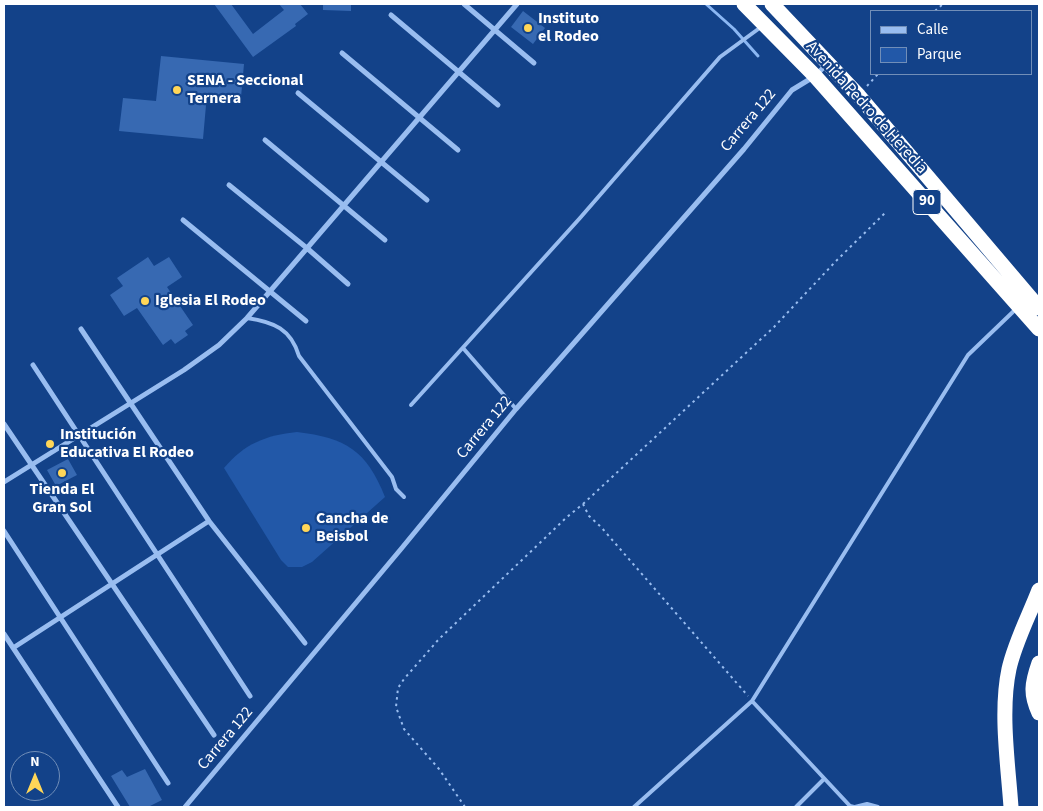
<!DOCTYPE html>
<html>
<head>
<meta charset="utf-8">
<style>
  body { margin:0 }
  #map { position:relative; width:1043px; height:811px; overflow:hidden; background:#134289; font-family:"Source Sans 3",sans-serif }
  canvas { display:block }
  .frame { position:absolute; inset:0; border:5px solid #fff; pointer-events:none }
  .legend { position:absolute; left:870px; top:10px; width:162px; height:65px; box-sizing:border-box; background:#134289; border:1px solid #718eb8; margin:0; padding:6px 9px; list-style:none; font-size:15px; color:#fff }
  .legend li { display:flex; align-items:center; gap:10px; height:25px }
  .legend b { width:25px; border:1px solid #718eb8 }
  .north { position:absolute; left:10px; top:751px; width:50px; height:50px; box-sizing:border-box; background:#134289; border:1px solid #718eb8; border-radius:50%; rotate:0deg; font-size:14px; font-weight:700; line-height:20px; text-align:center; color:#fff }
  .north::after { content:''; display:block; margin:auto; width:18px; height:22px; background:#ffd658; clip-path:polygon(50% 0,100% 100%,50% 72%,0 100%) }
</style>
</head>
<body>
<div id="map">
<canvas width="1043" height="811"></canvas>
<div class="frame"></div>
<ul class="legend">
<li><b style="height:6px;background:#99bdf0"></b>Calle</li>
<li><b style="height:14px;background:#2258a8"></b>Parque</li>
</ul>
<div class="north">N</div>
</div>
<script>
const ctx = document.querySelector('canvas').getContext('2d');
ctx.lineJoin = 'round';
function fillPath(path, color) { ctx.fillStyle = color; ctx.fill(path, 'evenodd'); }
function strokePath(path, color, width, dash) { ctx.strokeStyle = color; ctx.lineWidth = width; ctx.lineCap = dash ? 'butt' : 'round'; ctx.setLineDash(dash || []); ctx.stroke(path); }
function drawText(font, color, halo, rows, align = 'center') {
  ctx.font = font + ' "Source Sans 3",sans-serif'; ctx.lineWidth = 4.5; ctx.setLineDash([]); ctx.textBaseline = 'middle'; ctx.strokeStyle = halo; ctx.fillStyle = color; for (const [text, x, y, turn = 0] of rows) {
    ctx.save(); ctx.translate(x, y); ctx.rotate((+turn || 0) * Math.PI / 180); ctx.textAlign = isNaN(turn) ? turn : align; if (halo) ctx.strokeText(text, 0, 0); ctx.fillText(text, 0, 0); ctx.restore();
  }
}
const green = new Path2D(`
  M 297,432 C 346,438 366,450 385,497 L 312,562 L 302,567 L 288,567 L 281,560 L 224,468 C 244,444 266,435 297,432 Z`);
const stream = new Path2D(`
  M 706,4 L 734,29 L 758,56`);
const building = new Path2D(`
  M 214,4 L 231,4 L 253,34 L 284,10 L 279,4 L 300,4 L 308,14 L 295,24 L 296,26 L 253,57 Z
  M 323,4 L 351,4 L 351,11 L 323,10 Z
  M 523,11 L 545,28 L 533,44 L 511,27 Z
  M 161,56 L 244,64 L 241,97 L 207,94 L 203,139 L 119,131 L 123,98 L 156,101 Z
  M 148,257 L 154,266 L 169,257 L 182,277 L 167,287 L 193,325 L 185,331 L 188,335 L 175,344 L 171,339 L 163,345 L 137,308 L 124,316 L 110,295 L 123,286 L 117,278 Z
  M 68,459 L 77,475 L 56,486 L 47,470 Z
  M 145,769 L 162,800 L 148,807 L 130,807 L 111,776 L 122,770 L 127,777 Z`);
const path = new Path2D(`
  M 935,11 L 943,4
  M 867,86 L 878,74
  M 583,504 L 774,327 L 836,261 L 887,211
  M 465,807 L 439,769 L 404,729 L 396,707 L 398,688 L 404,679 L 439,639 L 567,517 L 583,504 L 589,516 L 601,527 L 748,696`);
const lane = new Path2D(`
  M 247,318 C 274,322 291,329 299,356 L 392,477 L 396,489 L 404,497
  M 463,348 L 516,409
  M 411,405 L 580,218 L 720,57 L 761,27
  M 752,701 L 850,806 L 854,807
  M 634,807 L 752,701 L 968,355 L 1017,308
  M 796,807 L 824,779
  M 855,807 L 867,804 L 878,807`);
const street = new Path2D(`
  M 464,4 L 534,63
  M 391,15 L 498,105
  M 342,53 L 458,150
  M 298,93 L 427,200
  M 265,140 L 385,240
  M 229,185 L 308,249 L 348,284
  M 183,220 L 306,321
  M 81,329 L 209,521 L 305,643
  M 33,365 L 250,696
  M 4,424 L 214,735
  M 4,482 L 184,370 L 219,345 L 247,318 L 517,4
  M 4,531 L 168,783
  M 4,634 L 118,807
  M 13,648 L 209,521
  M 185,807 L 401,549 L 516,409 L 744,149 L 792,90 L 815,76 L 826,65`);
const highway = new Path2D(`
  M 744,4 L 815,76 L 1039,329
  M 772,4 L 859,96 L 1039,308
  M 1039,663 C 1032,683 1030,694 1039,713
  M 1011,807 C 1008,764 1000,711 1009,669 C 1015,642 1029,616 1039,590`);
const markers = [
  [528,28,5,"#ffd658"],
  [177,90,5,"#ffd658"],
  [145,301,5,"#ffd658"],
  [50,444,5,"#ffd658"],
  [62,473,5,"#ffd658"],
  [306,528,5,"#ffd658"]
];
const shields = [
  [927,202,28]
];
const shieldNames = [
  ["90",927,202]
];
const poiNames = [
  ["Instituto",538,19],
  ["el Rodeo",538,37],
  ["SENA - Seccional",187,81],
  ["Ternera",187,99],
  ["Iglesia El Rodeo",155,301],
  ["Institución",60,435],
  ["Educativa El Rodeo",60,453],
  ["Tienda El",62,490,"center"],
  ["Gran Sol",62,508,"center"],
  ["Cancha de",316,519],
  ["Beisbol",316,537]
];
const streetNames = [
  ["Avenida Pedro de Heredia",866,108,48],
  ["Carrera 122",749,121,-50],
  ["Carrera 122",485,428,-50],
  ["Carrera 122",226,739,-50]
];
fillPath(green, '#2258a8');
strokePath(stream, '#8bb7f3', 3);
fillPath(building, '#3769b2');
strokePath(path, '#99bdf0', 2, [2.5, 4]);
strokePath(lane, '#99bdf0', 4);
strokePath(street, '#99bdf0', 5);
strokePath(highway, '#fff', 15);
for (const [x, y, r, color] of markers) { const dot = new Path2D(); dot.arc(x, y, r, 0, 2 * Math.PI); ctx.fillStyle = color; ctx.fill(dot); strokePath(dot, '#134289', 2); }
for (const [x, y, w] of shields) { const box = new Path2D(); box.roundRect(x - w / 2, y - 12.5, w, 25, 4); ctx.fillStyle = '#134289'; ctx.fill(box); strokePath(box, '#fff', 1); }
drawText('bold 15px', '#fff', null, shieldNames);
drawText('bold 16px', '#fff', '#134289', poiNames, 'left');
drawText('16px', '#fff', '#134289', streetNames);
</script>
</body>
</html>
